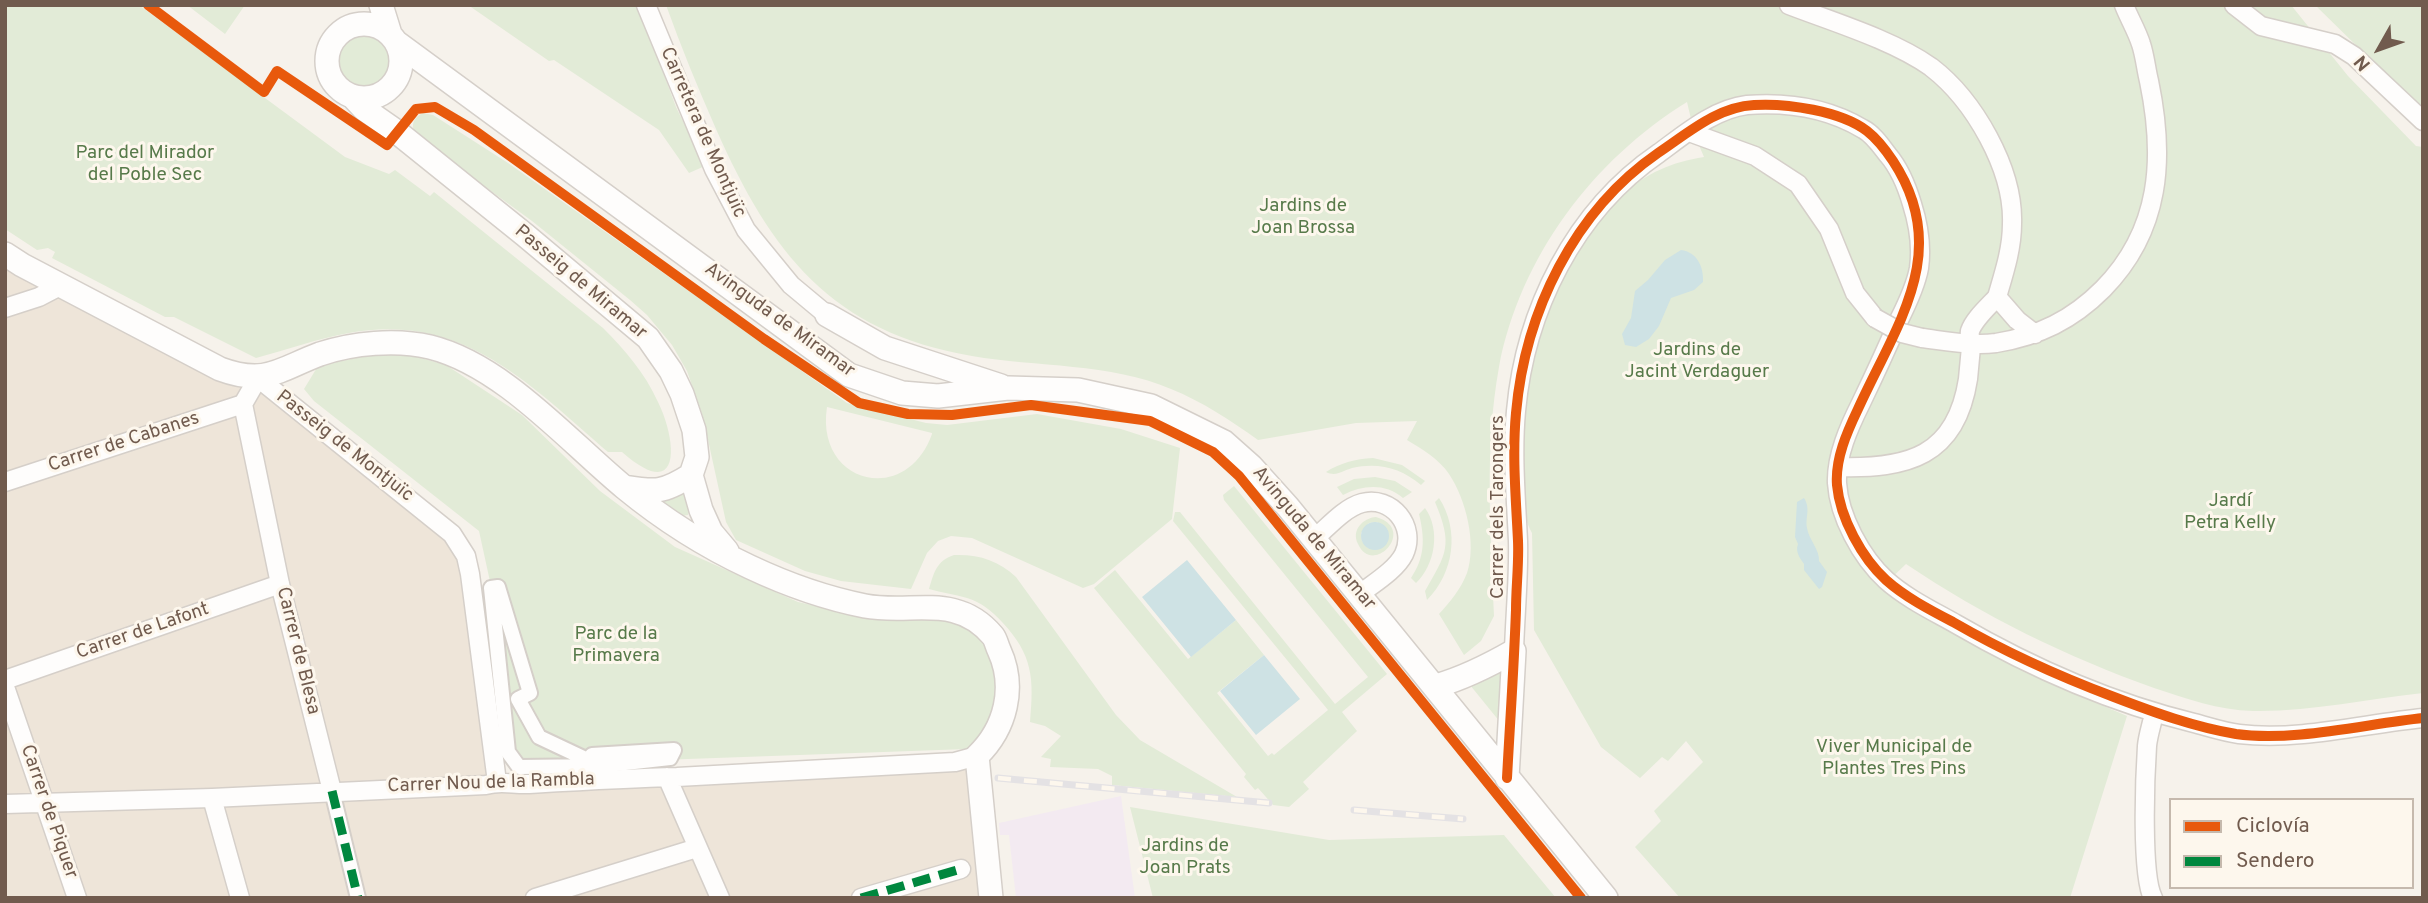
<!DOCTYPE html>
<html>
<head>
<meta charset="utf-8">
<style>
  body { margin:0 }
  #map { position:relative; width:2428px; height:903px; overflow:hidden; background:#f6f2eb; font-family:Overpass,sans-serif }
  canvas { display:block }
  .frame { position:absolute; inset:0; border:7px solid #715b4e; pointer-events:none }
  .legend { position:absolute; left:2169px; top:798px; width:245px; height:91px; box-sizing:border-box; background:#fdf7ed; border:2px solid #c5b9ad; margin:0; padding:9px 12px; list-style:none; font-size:21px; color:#715b4e }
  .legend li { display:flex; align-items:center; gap:14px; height:35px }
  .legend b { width:35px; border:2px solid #c5b9ad }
  .north { position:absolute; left:2344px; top:14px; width:70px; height:70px; -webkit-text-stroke:5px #fdf7ed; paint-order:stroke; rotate:230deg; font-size:19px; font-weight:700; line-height:28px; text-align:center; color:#715b4e }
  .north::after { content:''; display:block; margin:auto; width:24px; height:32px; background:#715b4e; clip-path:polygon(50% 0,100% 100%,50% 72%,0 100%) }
</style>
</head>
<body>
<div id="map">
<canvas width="2428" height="903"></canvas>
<div class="frame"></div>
<ul class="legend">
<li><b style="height:9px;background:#e8590c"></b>Ciclovía</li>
<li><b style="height:9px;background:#00873e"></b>Sendero</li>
</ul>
<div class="north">N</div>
</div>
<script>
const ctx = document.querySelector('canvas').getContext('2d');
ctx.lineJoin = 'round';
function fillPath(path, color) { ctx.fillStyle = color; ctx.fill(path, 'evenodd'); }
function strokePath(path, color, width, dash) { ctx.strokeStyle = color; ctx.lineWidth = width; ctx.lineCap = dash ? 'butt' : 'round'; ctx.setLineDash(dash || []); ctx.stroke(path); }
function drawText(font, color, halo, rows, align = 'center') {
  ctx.font = font + ' Overpass,sans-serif'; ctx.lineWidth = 6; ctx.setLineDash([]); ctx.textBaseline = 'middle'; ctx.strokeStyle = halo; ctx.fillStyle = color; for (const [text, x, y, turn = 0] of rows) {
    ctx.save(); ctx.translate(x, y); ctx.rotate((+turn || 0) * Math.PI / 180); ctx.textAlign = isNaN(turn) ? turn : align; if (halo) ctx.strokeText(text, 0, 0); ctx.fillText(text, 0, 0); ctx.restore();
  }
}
const residential = new Path2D(`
  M 5,254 L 258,378 L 466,556 L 497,782 L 977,756 L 991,898 L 5,898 Z`);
const education = new Path2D(`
  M 1121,796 L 1135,898 L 1016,898 L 1009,835 L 1000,835 L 999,823 Z`);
const green = new Path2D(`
  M 5,5 L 139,5 L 345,157 L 389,174 L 395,170 L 430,196 L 434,192 L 603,328 C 625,350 645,373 658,402 C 678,443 681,504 622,452 L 608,452 C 530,385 463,312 349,333 C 319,338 286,350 256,358 L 174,317 L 165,317 L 52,258 L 55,252 L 48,248 L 37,250 L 5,229 Z
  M 187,5 L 245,5 L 225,34 Z
  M 468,5 L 638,5 L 676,107 L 705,166 L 689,173 L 659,130 L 554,60 L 549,61 Z
  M 666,5 L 2291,5 L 2348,76 L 2416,146 L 2423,147 L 2423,693 C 2366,699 2310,712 2253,711 C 2218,710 2187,699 2154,688 C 2067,657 1983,616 1906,564 L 1883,586 C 1900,603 1921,613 1941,626 C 2001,661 2063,689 2127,716 L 2070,898 L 1680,898 L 1635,847 L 1661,821 L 1654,811 L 1703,762 L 1686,741 L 1668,761 L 1662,757 L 1640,778 L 1601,747 L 1534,630 L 1532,533 C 1521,514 1524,486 1524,465 C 1523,436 1524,408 1529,379 C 1539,323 1579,233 1622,195 C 1646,173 1672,162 1704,157 L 1695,136 L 1687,102 C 1593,160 1520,257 1499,367 C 1484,449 1491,534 1494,616 L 1481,641 L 1464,655 L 1439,614 C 1450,602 1461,589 1467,573 C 1477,544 1466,499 1449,474 C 1439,459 1422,449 1407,440 L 1417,421 L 1356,423 L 1258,440 C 1230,420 1203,402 1171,389 C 1111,363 1036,367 972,356 C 831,332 771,253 716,129 C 698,88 681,47 666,5 Z
  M 2315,5 L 2423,5 L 2423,111 Z
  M338 61a26 26 0 1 1 52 0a26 26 0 1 1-52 0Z
  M 423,113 L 433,115 L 508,163 L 847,403 L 926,423 L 947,425 L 1037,414 L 1121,429 L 1180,448 L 1172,519 L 1094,584 L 1083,588 L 972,538 L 951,536 L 938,541 L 927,553 L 911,589 L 841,581 L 805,571 L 736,540 L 726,522 L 703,417 L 687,371 L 672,345 L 647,315 L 630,300 L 532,221 L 421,140 C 411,131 409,120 423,113 ZM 827,407 L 932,433 L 932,434 C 906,507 815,484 827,407 Z
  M 380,353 L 417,357 L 446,365 L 522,415 L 600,491 L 675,547 L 798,602 L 879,620 L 925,614 L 952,620 L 975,631 L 991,649 L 1000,675 L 992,718 L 977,740 L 967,749 L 520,765 L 510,751 L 496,609 L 479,531 L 314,401 L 304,389 L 318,366 Z
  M 1373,458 L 1402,465 L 1425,481 L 1421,485 C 1401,468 1378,462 1352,468 C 1342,471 1336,477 1326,472 C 1340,463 1355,459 1373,458 Z
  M 1375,477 L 1395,481 L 1412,492 L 1403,498 C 1385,483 1363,485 1343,495 L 1337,487 L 1354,479 Z
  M 1234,486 L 1387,674 L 1342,712 L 1357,731 L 1303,782 L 1309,789 L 1289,807 L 1273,805 L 1258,788 L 1255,790 L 1244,777 L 1246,774 L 1094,588 L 1115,570 L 1188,659 L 1236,620 L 1264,655 L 1217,693 L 1268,756 L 1272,753 L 1274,755 L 1328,710 L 1173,521 L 1175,512 L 1180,512 L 1335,704 L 1368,677 L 1224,500 L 1223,495 Z
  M 685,488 L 690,508 L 688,515 L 681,516 L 661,504 L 660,500 Z
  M 1439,498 C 1460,530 1454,573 1427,600 L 1425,591 C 1447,553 1453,545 1435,502 Z
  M 1425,508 C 1441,530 1435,565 1416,583 L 1411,578 C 1425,557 1425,539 1419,514 Z
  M 1376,517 C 1418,529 1373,577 1358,544 C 1351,530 1363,518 1376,517 ZM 1378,522 L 1368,548 L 1362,541 L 1361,533 L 1369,523 Z
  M 954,555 C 978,554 998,560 1016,577 L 1116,715 L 1140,740 L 1237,797 L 1112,785 L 1112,776 L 1098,769 L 1050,767 L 1051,759 L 1041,757 L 1061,736 L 1045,726 L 1030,722 C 1034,678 1033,655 1002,622 C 992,611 981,602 967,598 C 954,594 942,593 929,589 C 934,573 936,561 954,555 Z
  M 1502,667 L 1500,722 L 1470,685 Z
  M 1130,807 L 1329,840 L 1504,835 L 1556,898 L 1153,898 Z`);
const water = new Path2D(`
  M 1681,250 C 1697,252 1704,267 1703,282 L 1694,290 L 1671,298 L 1659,326 L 1649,339 L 1636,347 L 1625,345 L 1622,334 L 1631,318 L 1635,291 L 1648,280 L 1665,260 Z
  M 1804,498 C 1811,509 1805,517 1807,528 C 1809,540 1820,550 1819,561 L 1827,572 L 1822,587 L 1819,589 L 1804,570 L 1804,564 C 1800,558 1795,552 1798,544 L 1795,537 L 1797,502 Z
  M1361 536a14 14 0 1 1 28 0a14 14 0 1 1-28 0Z
  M 1187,560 L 1236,620 L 1191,657 L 1142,597 Z
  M 1264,655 L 1300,699 L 1256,735 L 1220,691 Z`);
const pedestrian = new Path2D(`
  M 498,587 L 530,693 L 518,699 L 539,737 L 592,762 L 592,755 L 674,750 L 670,758 L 598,766 L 519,767 L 508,752 L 491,588 Z
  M 332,791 L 358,898`);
const minor = new Path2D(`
  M 646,5 L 714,169 L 746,230 L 791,285 L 827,315
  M 1789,5 C 1833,22 1893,40 1931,67 C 1974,100 2014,169 2012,224 C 2012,249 2004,273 1997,297 L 2017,320 L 2035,334
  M 2234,5 L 2261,26 L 2335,44 L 2354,56 L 2423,121
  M 1689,132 L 1755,156 L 1798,184 L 1829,229 L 1855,293 L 1875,318
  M 5,308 L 39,297 L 62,285
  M 1922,338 C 1946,341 1971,346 1996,343 C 2039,336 2072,320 2103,289 C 2161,230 2165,158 2149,81 C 2146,69 2145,56 2141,44 C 2137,31 2129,18 2124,5
  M 243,404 L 258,378 L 452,534 L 466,556 L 470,574 L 497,782
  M 243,404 L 280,584 L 332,791
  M 1838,467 C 1907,469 1956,457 1968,379 C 1969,369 1970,357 1971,347 C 1971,342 1969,336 1970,331 C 1974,319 1988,307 1997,297
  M 5,482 L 243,404
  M 1314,539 C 1328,527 1344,508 1362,503 C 1391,495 1417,526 1404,554 C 1396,570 1374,583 1360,594
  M 1514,651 C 1515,615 1519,577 1518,541 C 1516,498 1512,454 1516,411 C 1525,311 1574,211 1659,153 C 1685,134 1714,109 1747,105 C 1787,102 1828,108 1863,129 C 1873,134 1881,146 1888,155 C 1900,169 1907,187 1912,204 C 1919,226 1922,246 1919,268 C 1916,285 1907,304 1899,320 C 1887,348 1874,376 1861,403 C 1849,427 1836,456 1837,483 C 1839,516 1861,557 1886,580 C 1906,598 1933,611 1956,624 C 2030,667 2112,703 2194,723 C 2209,727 2224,732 2239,734 C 2300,741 2363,724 2423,718
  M 5,680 L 280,584
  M 5,687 L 77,898
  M 667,777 L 720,898
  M 212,798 L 240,898
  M 5,804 L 212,798 L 486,785 C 501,780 514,785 529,784 C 579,781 628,778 677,777 L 955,762 L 977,756
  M 535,898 L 697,848
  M 861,898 L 961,869
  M 2153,898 C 2141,875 2145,776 2147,746 C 2148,735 2152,724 2154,713`);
const tertiary = new Path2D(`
  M 381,5 L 390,34
  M327 61a37 37 0 1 1 74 0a37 37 0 1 1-74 0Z
  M 396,42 L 849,375 L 902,393 L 938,396 L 1008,388 L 1078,390 L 1151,406 L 1224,442 L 1251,466 L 1288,507 L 1606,898
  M 352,96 L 364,109 L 397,132 L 525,235 L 648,338 L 671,371 L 682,394 L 694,430 L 697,457 L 691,475 L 701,510 L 711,532 L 727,551
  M 5,254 L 22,265 L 220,369 C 266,386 280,369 320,354 C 353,343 396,339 430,347 C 503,365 569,442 625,488 C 664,520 705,546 750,567 C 786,584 825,598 865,606 C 912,615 956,592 993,636 C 996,640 997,646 999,650 C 1016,687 1006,728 977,756 L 991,898
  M 827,315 L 885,348 L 1001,386
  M 624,487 C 656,492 663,493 691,475
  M 1436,686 C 1464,678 1488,666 1514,651
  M 1507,778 L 1514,651`);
const rail = new Path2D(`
  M 998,778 L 1269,803
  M 1354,810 L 1463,819`);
const minorBridge = new Path2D(`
  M 1875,318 L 1902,333 L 1922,338`);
const quiet = new Path2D(`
  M 332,791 L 358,898
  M 861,898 L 961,869`);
const cycleway = new Path2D(`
  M 148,5 L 264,92 L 277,71 L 387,145 L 416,109 L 435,107 L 474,130 L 764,339 L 859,403 L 908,414 L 952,415 L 1031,405 L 1150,421 L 1213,452 L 1239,476 L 1581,898
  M 1507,778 C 1510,722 1514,666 1516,610 C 1516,587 1519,564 1518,541 C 1516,499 1512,456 1516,413 C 1525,312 1574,211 1658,153 C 1688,133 1717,107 1754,105 C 1787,103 1841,111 1867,131 C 1876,138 1887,152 1893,161 C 1953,252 1896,325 1858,409 C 1847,432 1835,459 1837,485 C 1840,518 1862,558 1886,580 C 1905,597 1930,610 1953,622 C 2005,652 2058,676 2114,697 C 2153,712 2194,727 2236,734 C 2294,742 2365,724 2423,718`);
const streetNames = [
  ["Carretera de Montjuïc",702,133,66],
  ["Passeig de Miramar",580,283,40],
  ["Avinguda de Miramar",779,321,36],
  ["Carrer de Cabanes",124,443,-18],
  ["Passeig de Montjuïc",344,447,38],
  ["Carrer dels Tarongers",1499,507,-90],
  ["Avinguda de Miramar",1313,539,50],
  ["Carrer de Lafont",143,632,-19],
  ["Carrer de Blesa",297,651,76],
  ["Carrer Nou de la Rambla",491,784,-2],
  ["Carrer de Piquer",48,812,71]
];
const parkNames = [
  ["Parc del Mirador",145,154],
  ["del Poble Sec",145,176],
  ["Jardins de",1303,207],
  ["Joan Brossa",1303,229],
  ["Jardins de",1697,351],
  ["Jacint Verdaguer",1697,373],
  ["Jardí",2230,502],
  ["Petra Kelly",2230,524],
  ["Parc de la",616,635],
  ["Primavera",616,657],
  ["Viver Municipal de",1894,748],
  ["Plantes Tres Pins",1894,770],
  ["Jardins de",1185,847],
  ["Joan Prats",1185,869]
];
fillPath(residential, '#eee5d9');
fillPath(education, '#f3eaf1');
fillPath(green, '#e2ebd7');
fillPath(water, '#cee2e4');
strokePath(pedestrian, '#d5cfc9', 18);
strokePath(minor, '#d5cfc9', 21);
strokePath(tertiary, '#d5cfc9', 26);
strokePath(pedestrian, '#fefdfc', 14);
strokePath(minor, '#fefdfc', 18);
strokePath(tertiary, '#fefdfc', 23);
strokePath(rail, '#e4e2e4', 7);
strokePath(rail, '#fdf7ed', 4.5, [13]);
strokePath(minorBridge, '#d5cfc9', 21, []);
strokePath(minorBridge, '#fefdfc', 18);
strokePath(quiet, '#00873e', 9, [18, 9]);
strokePath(cycleway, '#e8590c', 10);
drawText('19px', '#715b4e', '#fdf7ed', streetNames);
drawText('19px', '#577a4a', '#fdf7ed', parkNames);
</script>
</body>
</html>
